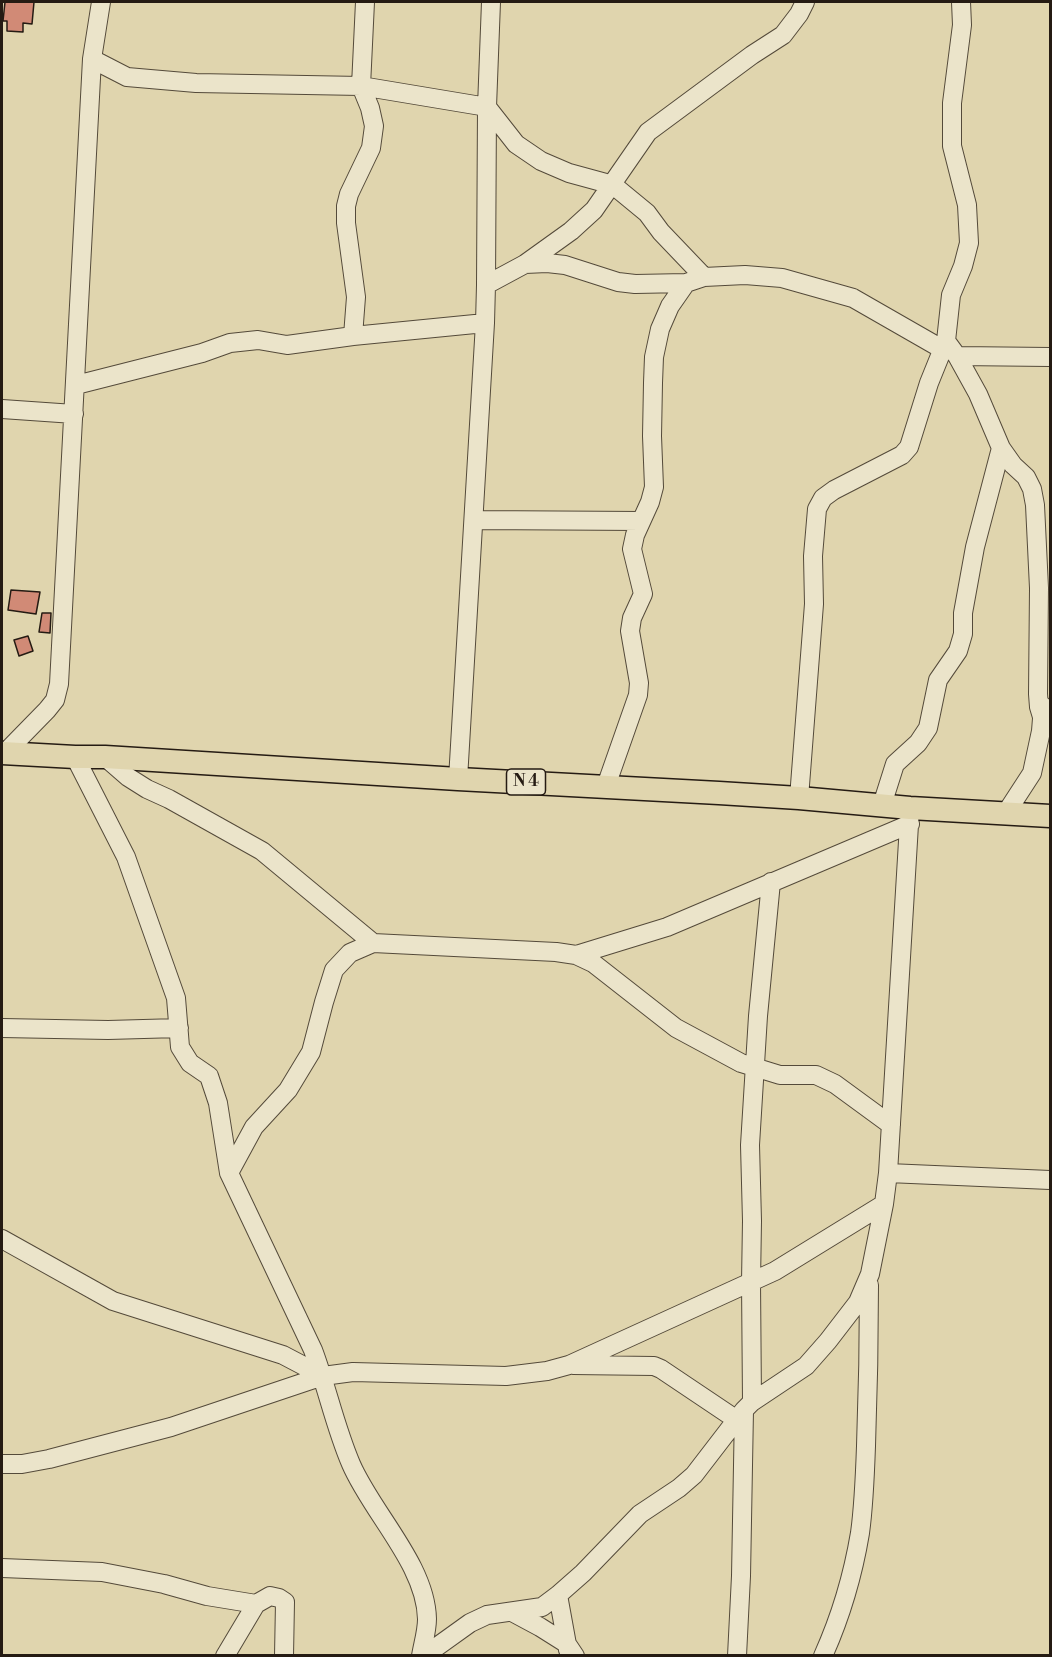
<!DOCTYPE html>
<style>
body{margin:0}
#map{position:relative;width:1052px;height:1657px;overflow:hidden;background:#e0d5ae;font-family:"Libre Bodoni",serif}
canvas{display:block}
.frame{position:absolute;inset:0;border:3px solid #251b13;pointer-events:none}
</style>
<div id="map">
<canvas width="1052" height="1657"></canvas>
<div class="frame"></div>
</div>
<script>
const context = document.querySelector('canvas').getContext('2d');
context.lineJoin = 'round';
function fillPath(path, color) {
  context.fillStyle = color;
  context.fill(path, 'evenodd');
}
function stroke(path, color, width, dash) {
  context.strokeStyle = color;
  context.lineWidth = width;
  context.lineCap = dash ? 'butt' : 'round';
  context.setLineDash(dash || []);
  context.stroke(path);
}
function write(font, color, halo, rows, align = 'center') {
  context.font = font + ' "Libre Bodoni",serif';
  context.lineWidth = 4.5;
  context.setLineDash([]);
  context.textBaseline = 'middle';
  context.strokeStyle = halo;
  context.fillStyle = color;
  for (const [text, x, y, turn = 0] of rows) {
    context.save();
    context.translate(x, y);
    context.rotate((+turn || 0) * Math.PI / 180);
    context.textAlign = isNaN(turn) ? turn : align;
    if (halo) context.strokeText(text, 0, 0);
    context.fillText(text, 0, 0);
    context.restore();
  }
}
const building = new Path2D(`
 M5 2H34L32 24 23 23V32L7 31V21H3Z
 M11 590 40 592 36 614 8 610Z
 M42 613H51L50 633 39 632Z
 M28 636 33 651 19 656 14 640Z`);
fillPath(building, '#d18a76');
stroke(building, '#251b13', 1.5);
const minor = new Path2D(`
 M92 59 127 77 196 83 361 86 487 107 516 144 541 161 569 173 613 185 647 213 661 232 704 277
 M525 264 547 263 565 265 618 282 635 284 686 283 704 277 745 275 782 278 853 298 942 349
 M486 285 487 107 491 2
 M353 336 356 297 346 223V206L349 194 371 148 374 126 370 108 361 86 365 2
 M946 341 957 356 978 394 1001 448 1013 465 1026 477 1032 489 1035 505 1039 588 1038 694 1039 707 1042 717
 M957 356 1050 357
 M76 385 202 353 230 343 258 340 287 345 353 336 485 323
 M2 409 74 414
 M474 520 641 521
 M4 754 47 710 55 700 59 684 92 59 101 2
 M75 757 126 857 176 998 180 1047 190 1063 209 1076 218 1103 229 1173 313 1350C327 1387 335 1427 351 1464 372 1513 426 1565 427 1619 427 1631 423 1644 421 1656
 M105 757 128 777 147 789 169 799 262 851 373 943
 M458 779 485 323 486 285 525 264 571 231 594 210 648 132 752 55 783 35 799 14 805 2
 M606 786 638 695 639 683 630 631 632 618 643 594 632 549 635 535 650 502 654 487 652 436 653 383 654 357 660 329 670 306 686 283
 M799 798 814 604 813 556 817 509 823 498 834 490 902 455 909 447 929 383 946 341 951 295 963 266 969 243 967 205 952 146V103L962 25 961 2
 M882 805 895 764 918 743 928 728 938 680 958 651 963 634V613L975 547 1001 448
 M1006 813 1032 773 1041 731 1043 706
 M576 955 667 927 910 824
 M2 1028 108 1030 179 1028
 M229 1173 254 1127 288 1090 311 1052 324 1002 334 970 350 953 373 943 556 952 576 955 593 963 676 1028 741 1063 780 1075H816L835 1084 891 1125
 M888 1173 1050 1180
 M2 1239 113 1301 283 1355 323 1376
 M573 1365 654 1366 661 1369 737 1420
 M752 1402 751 1282 752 1221 750 1145 758 1016 771 882
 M2 1464H22L49 1459 171 1427 323 1376 353 1372 506 1376 547 1371 569 1365 775 1271 884 1204
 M2 1568 102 1572 164 1584 207 1596 256 1604
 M558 1595 568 1650
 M512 1612 540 1627 567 1644 575 1656
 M225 1656 256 1604 270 1596 279 1598 285 1602 284 1656
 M424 1656 470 1623 487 1615 542 1607 558 1595 583 1573 640 1514 679 1488 694 1475 744 1410 752 1402 806 1366 828 1341 858 1302 870 1274 884 1204 888 1173 910 808
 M737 1656 741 1576 744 1410
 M823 1656C841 1616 853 1575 860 1533 864 1504 865 1475 866 1446 868 1392 869 1339 869 1285`);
const major = new Path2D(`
 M2 753 75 757H105L458 779 719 793 799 798 910 808 1050 816`);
stroke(minor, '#544a3a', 20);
stroke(major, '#251b13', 25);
stroke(minor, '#ebe4ca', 18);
stroke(major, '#e0d5ae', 22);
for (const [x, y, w] of [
 [526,782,39]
]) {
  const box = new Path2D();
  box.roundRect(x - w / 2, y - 13, w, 26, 4.5);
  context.fillStyle = '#ebe4ca';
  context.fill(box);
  stroke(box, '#251b13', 1.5);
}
write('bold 16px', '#251b13', null, [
 ["N 4",526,782]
]);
</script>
